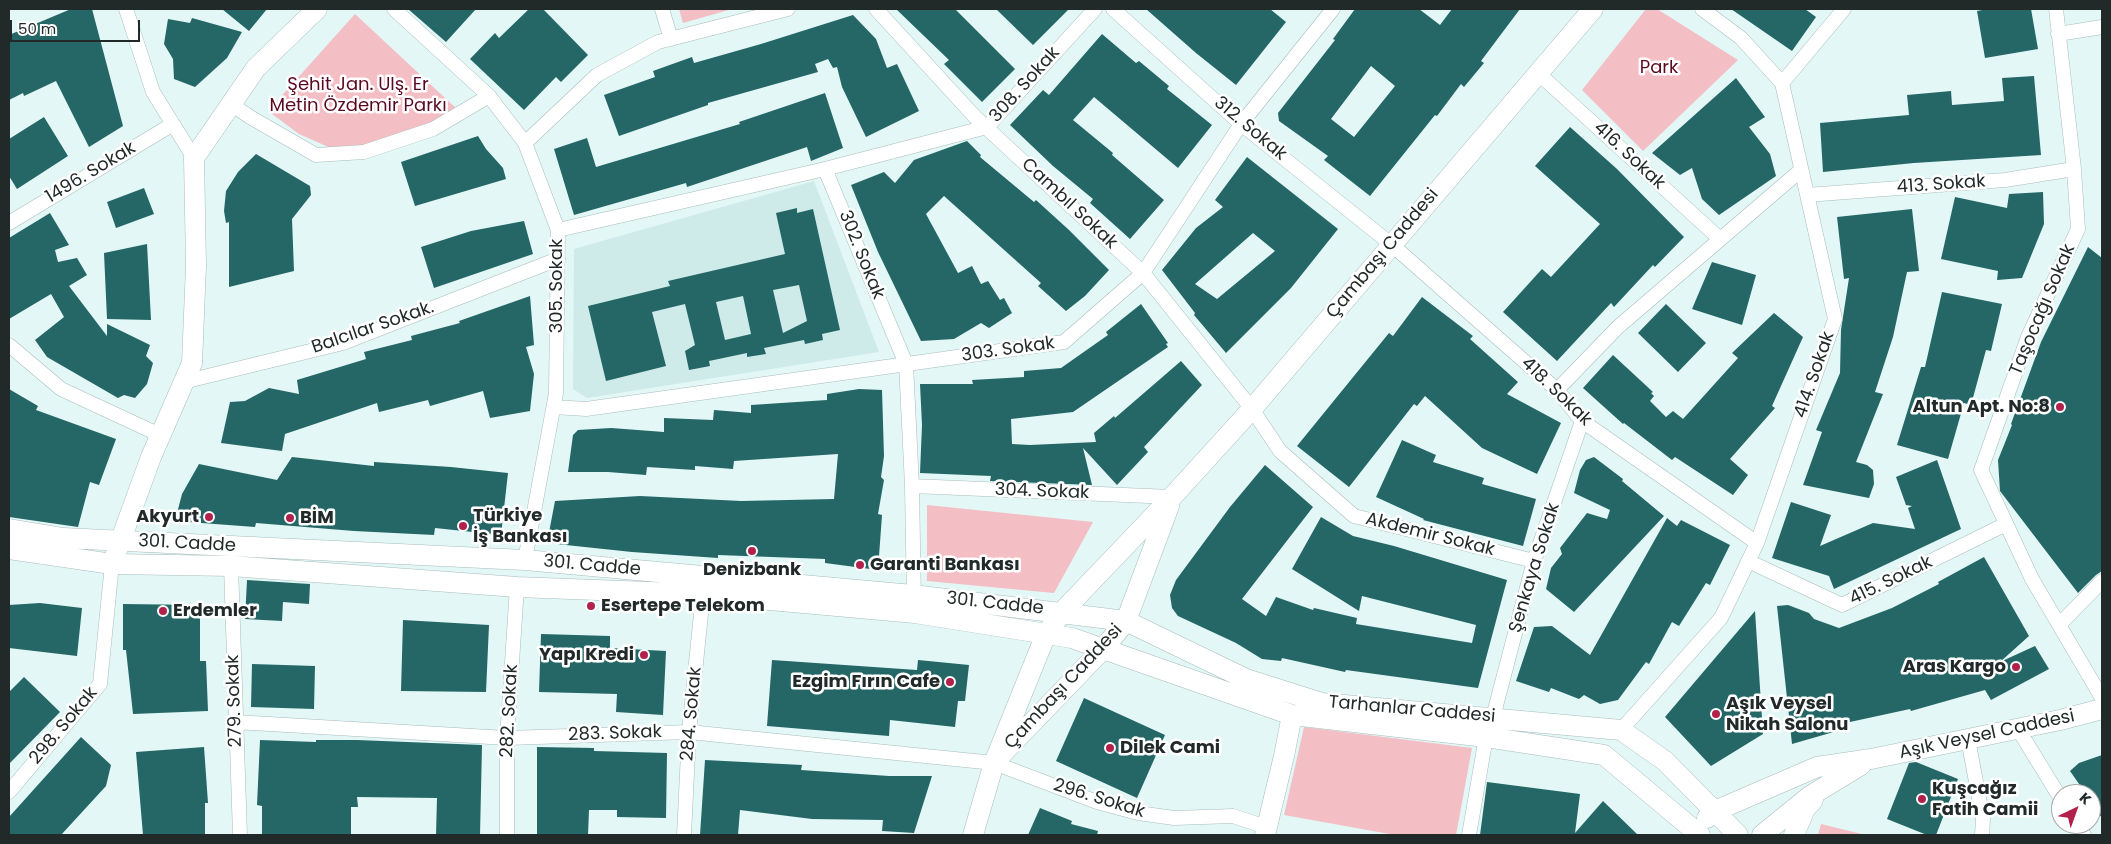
<!DOCTYPE html>
<meta charset="utf-8">
<style>
body{margin:0}
#map{position:relative;width:2111px;height:844px;overflow:hidden;background:#e2f7f6;font-family:Poppins,sans-serif}
canvas{display:block}
.frame{position:absolute;inset:0;border:10px solid #222a29;pointer-events:none}
.north{position:absolute;left:2051px;top:784px;width:50px;height:50px;box-sizing:border-box;background:#fff;border:1px solid #a7aaa9;border-radius:50%;rotate:42deg;font-size:14px;font-weight:700;line-height:20px;text-align:center;color:#222a29}
.north::after{content:'';display:block;margin:auto;width:18px;height:22px;background:#b2204c;clip-path:polygon(50% 0,100% 100%,50% 72%,0 100%)}
.scale{position:absolute;left:10px;top:20px;width:130px;height:22px;box-sizing:border-box;border:2px solid #222a29;border-top:0;padding-left:6px;font-size:15px;line-height:18px;white-space:nowrap;color:#222a29;-webkit-text-stroke:4px #fff;paint-order:stroke}
</style>
<div id="map">
<canvas width="2111" height="844"></canvas>
<div class="frame"></div>
<div class="north">K</div>
<div class="scale">50 m</div>
</div>
<script>
const context = document.querySelector('canvas').getContext('2d');
context.lineJoin = 'round';
function fillPath(path, color) {
  context.fillStyle = color;
  context.fill(path, 'evenodd');
}
function stroke(path, color, width, dash) {
  context.strokeStyle = color;
  context.lineWidth = width;
  context.lineCap = dash ? 'butt' : 'round';
  context.setLineDash(dash || []);
  context.stroke(path);
}
function write(font, color, halo, rows, align = 'center') {
  context.font = font + ' Poppins,sans-serif';
  context.lineWidth = 5;
  context.setLineDash([]);
  context.textBaseline = 'middle';
  context.strokeStyle = halo;
  context.fillStyle = color;
  for (const [text, x, y, turn = 0] of rows) {
    context.save();
    context.translate(x, y);
    context.rotate((+turn || 0) * Math.PI / 180);
    context.textAlign = isNaN(turn) ? turn : align;
    if (halo) context.strokeText(text, 0, 0);
    context.fillText(text, 0, 0);
    context.restore();
  }
}
fillPath(new Path2D(`
 M814 181 879 352 587 398 573 389 574 249Z`), '#ceebea');
fillPath(new Path2D(`
 M679 9H732L683 23Z
 M1646 9H1657L1738 60 1643 151 1582 90Z
 M355 14 458 110 396 141 351 157 299 134 268 111Z
 M927 505 1093 522 1054 593 927 581Z
 M1304 727 1472 748 1456 835H1395L1284 815Z
 M1821 824 1866 835H1818Z`), '#f4bec5');
fillPath(new Path2D(`
 M71 9H92L123 126 89 147 56 81 24 96 23 93 9 100V35Z
 M222 9H267L249 31Z
 M408 9H476L446 42Z
 M529 9H543L588 55 561 82 556 77 524 110 470 59 495 33 499 38Z
 M896 9H955L1015 69 982 102 944 64 949 60Z
 M996 9H1069L1033 45Z
 M1146 9H1270L1286 22 1236 85 1196 53Z
 M1355 9H1419L1440 25 1452 9H1520L1481 61 1484 63 1464 87 1461 84 1437 116 1435 115 1370 196 1324 160 1328 156 1279 121 1278 113 1335 40 1333 39ZM1371 66 1395 86 1354 137 1331 119Z
 M1731 9H1805L1816 17 1792 51Z
 M1988 9H2031L2038 49 1985 58 1977 11Z
 M853 15 876 39 887 68 897 64 919 111 866 137 842 87 837 67 833 68 828 59 815 64 818 72 708 103V105L619 136 604 95 655 77 653 71 692 57 694 63 761 44Z
 M192 18 242 32 227 58 195 87 174 79 173 59 164 44 168 19 190 23Z
 M1102 34 1136 63 1139 61 1169 86 1167 89 1212 125 1178 168 1094 97 1073 120 1113 153 1112 155 1164 200 1130 239 1090 203 1093 199 1053 166 1010 125 1043 90 1049 95Z
 M2034 76 2041 155 1914 163 1823 172 1820 123 1909 115 1907 95 1951 91 1952 105 2004 101 2002 78Z
 M1736 78 1765 117 1749 127 1770 154 1776 176 1719 215 1702 199 1692 168 1680 175 1652 153Z
 M825 93 843 148 811 161 807 147 687 187 686 183 574 215 554 149 587 138 596 167 740 124 739 122Z
 M44 117 68 156 17 189 9 176V139Z
 M1570 127 1617 169 1684 237 1655 267 1653 265 1614 307 1611 303 1557 361 1503 312 1542 269 1551 277 1600 224 1535 166Z
 M478 136 486 149 503 168 506 179 415 206 401 162Z
 M967 141 981 155 980 157 1034 202 1036 200 1069 230 1109 270 1085 296 1066 311 1038 286 1041 283 944 196 926 214 958 273 972 266 981 284 988 281 1000 300 1004 298 1012 313 989 328 981 323 954 339 921 341 878 252 851 185 884 172 895 183 914 160Z
 M256 154 310 186 311 195 292 219 294 271 229 287V222L226 223 224 211 226 191 238 172Z
 M1247 157 1338 229 1291 288 1226 353 1194 315 1195 313 1162 270 1196 228 1223 207 1215 200ZM1253 233 1275 251 1217 299 1195 284Z
 M144 188 154 214 116 228 107 202Z
 M2043 192 2044 224 2022 278 1997 280 1998 271 1941 259 1955 197 2007 208 2009 194Z
 M797 208V213L813 209 840 330 822 334 823 340 805 344 804 340 764 348 766 354 747 357V353L709 361 710 366 689 370 685 351 695 345 685 304 652 312 666 366 606 381 588 306 670 286 668 281 785 254 776 213ZM799 285 807 321 783 333 773 290ZM743 296 751 334 725 340 716 302Z
 M1912 209 1919 271 1907 272 1893 337 1875 392 1883 394 1856 462 1867 465 1873 470 1874 484 1869 498 1803 485 1822 432 1816 430 1840 373 1841 330 1849 278 1844 279 1837 217Z
 M50 213 69 245 55 250 58 262 77 258 87 275 69 286 107 336V324L150 345 146 356 153 363 147 384 135 398 124 395 118 398 47 357 35 340 64 317 51 294 9 319V238Z
 M524 221 533 254 434 288 421 247 471 231Z
 M147 244 151 320 107 319 104 253Z
 M2088 247 2102 258V571L2096 575 2078 593 2000 491 1998 460 2012 425 2011 424 2041 342Z
 M1712 262 1756 275 1742 325 1692 309Z
 M1942 292 2002 304 1991 351 1986 350 1971 405 1964 403 1948 459 1897 445 1921 367H1925Z
 M530 296 534 345 526 347 534 374 530 411 490 418 483 391 430 406 428 400 379 412 377 403 285 434 282 451 221 443 230 402 245 401 269 388 299 394 297 380 366 359 364 352 412 340 411 336 460 323 459 321Z
 M1422 297 1473 336 1470 339 1518 382 1507 394 1561 423 1537 474 1482 448 1425 396 1417 406 1414 404 1349 487 1297 446 1389 333 1393 336Z
 M1141 304 1168 343 1166 344 1168 347 1073 412 1011 419 1012 444 1030 445 1096 442 1094 433 1114 416 1115 418 1181 361 1202 385 1144 447 1148 452 1117 485 1083 448 1092 485 990 481 991 476 920 473 922 425 920 384H973L972 380 1024 377V371L1061 368 1108 335 1106 332Z
 M1666 304 1706 343 1678 372 1638 333Z
 M1774 313 1803 337 1772 406 1775 408 1730 459 1748 475 1733 495 1675 457 1672 460 1624 423 1623 424 1583 388 1613 355 1653 392 1651 393 1654 396 1650 401 1666 417 1673 411 1683 419 1738 358 1732 353Z
 M9 389 38 406 36 410 116 439 99 485 90 482 78 527 9 517Z
 M859 389 882 390 884 456 881 477 884 480 878 514 882 515 878 570 825 563V559L718 555V558L632 552 547 543 555 501 640 496 741 501 834 499 838 454 734 461 733 469 695 466V470L647 467 646 475 608 472H568L573 435 578 430 611 428 664 432V418L713 420 714 410 751 413V405L827 400V394Z
 M1402 440 1436 455 1433 462 1484 478 1482 484 1536 499 1523 546 1423 520 1424 519 1376 497Z
 M292 457 374 466V462L451 467 508 473 501 535 435 528 434 535 354 531 256 523 255 527 175 521 182 494 199 464 277 480Z
 M1594 457 1623 479 1622 481 1664 516 1574 612 1546 589 1551 568 1562 554 1560 548 1587 513 1607 519 1610 510 1574 493 1580 470 1586 460Z
 M1937 460 1961 529 1834 589 1829 576 1772 558 1791 502 1831 515 1820 546 1873 523 1915 529 1908 508 1912 506 1906 505 1896 477Z
 M1265 465 1313 507 1242 599 1266 616 1276 597 1313 610 1314 608 1357 618 1356 624 1472 643 1476 625 1362 596 1359 611 1292 569 1321 517 1353 536 1394 546 1507 580 1478 688 1346 670 1345 672 1282 658 1281 661 1262 659 1236 643 1178 616 1172 608 1170 595 1176 580 1230 507Z
 M1667 518 1677 526 1681 520 1730 545 1710 585 1706 583 1679 626 1672 622 1649 664 1646 662 1618 700 1600 704 1584 695 1579 699 1551 688 1549 692 1516 681 1534 627 1552 626 1590 655Z
 M1984 557 2029 636 2000 662 2035 646 2049 669 1991 700 1985 690 1911 711 1910 709 1836 725 1837 731 1792 744 1777 606 1788 605 1809 613 1814 619 1839 628 1892 608 1939 584 1938 582Z
 M247 580 310 584 309 604 283 602 282 621 245 619Z
 M40 603 82 608 77 656 9 648V605Z
 M123 604 200 605V661H206L208 711 133 714 126 650H123Z
 M1755 611 1763 734 1711 766 1665 717Z
 M403 620 489 625 486 692 401 691Z
 M541 634 610 636V648L666 651 663 715 616 712 617 694 539 692Z
 M772 660 917 670 918 660 969 665 965 701H958L955 727 890 720 889 736 767 726Z
 M252 664 315 666 314 709 251 707Z
 M24 677 60 712 9 764V692Z
 M1084 698 1165 735 1137 798 1056 761Z
 M81 737 111 765 106 786 61 835H9V817Z
 M260 740 316 742V740H357L482 745 480 835H436L437 798 357 797 358 807H351V835H262V806L257 805Z
 M204 747 208 803H205V835H143L136 752Z
 M537 747 594 748V751L667 753 666 818 617 817V810H589L588 835H537Z
 M2102 755V818L2091 802V794H2086L2070 771 2079 763Z
 M705 760 802 765 801 770 889 776H932L914 833 882 831 883 820 812 819 740 810 738 835H700Z
 M1916 762 1958 779 1936 835H1927L1887 819 1909 763Z
 M1487 782 1580 794 1575 833 1603 801 1638 835H1480Z
 M1040 808 1072 821 1071 824 1098 831 1097 835H1028Z`), '#246766');
const street = new Path2D(`
 M126 9 153 92 194 158
 M394 9 489 96 525 143 558 230 556 393 525 560
 M662 9 671 39
 M876 9 976 118 1143 273 1252 409 1280 451 1354 516 1534 561
 M1113 9 1241 124 1391 244 1557 390 1582 421 1757 543
 M2056 9 2074 169 2078 229 2028 337 1981 470 2032 579 2102 698
 M2058 34 2102 27
 M1538 73 1720 239
 M1782 83 1844 9
 M231 104 250 117 316 155 364 152 433 129 489 96
 M525 143 597 75 658 42 788 9
 M825 169 987 127 1095 9
 M1807 195 2005 180 2074 169
 M9 223 173 124
 M558 230 825 169 906 364 912 486 914 602
 M9 345 61 389 160 435
 M183 382 343 343 558 259
 M1557 390 1618 327 1801 170
 M554 407 586 409 1064 342 1143 273 1241 124 1333 9
 M912 486 1172 497
 M1748 561 1842 605 2006 524
 M231 566 240 835
 M2059 625 2102 581
 M1493 717 1534 561 1582 421
 M235 722 507 738 689 732 994 763 1097 802 1138 813 1174 818 1233 816 1266 827
 M2018 729 2061 799
 M1621 730 1721 618 1757 543 1835 319 1782 83 1741 38 1702 9
 M1968 739 1983 819 1982 835
 M9 792 100 684 112 564
 M2076 824 2084 835
 M507 835V738L517 587
 M684 835 689 732 703 594
 M1469 835 1486 737`);
const secondary = new Path2D(`
 M9 529 63 538 525 560 913 595 1126 621 1246 679 1322 703 1621 730 1665 761 1738 835
 M9 549 112 564 231 566 517 587 703 594 915 613 1072 638 1292 715 1486 737 1604 755 1700 835
 M116 553 151 457 192 363 196 266 194 158 256 68 317 9
 M1001 755 1103 649 1126 621 1169 506
 M1707 818 1715 811 1817 767 1871 759 1968 739 2060 720 2102 709
 M973 835 994 763 1046 634 1062 612 1172 497 1252 409 1593 9
 M1265 835 1284 756 1292 715
 M1762 835 1810 796 1861 765
 M1794 835 1805 809 1813 800`);
stroke(street, '#a9bcbc', 15);
stroke(secondary, '#a9bcbc', 21);
stroke(street, '#fff', 14);
stroke(secondary, '#fff', 20);
for (const [x, y, r, color] of [
 [2060,407,5,"#b2204c"],
 [209,517,5,"#b2204c"],
 [290,518,5,"#b2204c"],
 [463,526,5,"#b2204c"],
 [752,551,5,"#b2204c"],
 [860,565,5,"#b2204c"],
 [591,606,5,"#b2204c"],
 [163,611,5,"#b2204c"],
 [644,655,5,"#b2204c"],
 [2016,667,5,"#b2204c"],
 [950,682,5,"#b2204c"],
 [1716,714,5,"#b2204c"],
 [1110,748,5,"#b2204c"],
 [1922,799,5,"#b2204c"]
]) {
  const dot = new Path2D();
  dot.arc(x, y, r, 0, 2 * Math.PI);
  context.fillStyle = color;
  context.fill(dot);
  stroke(dot, '#fff', 2);
}
write('18px', '#5a0821', '#fff', [
 ["Park",1659,68],
 ["Şehit Jan. Ulş. Er",358,85],
 ["Metin Özdemir Parkı",358,106]
]);
write('18px', '#222a29', '#fff', [
 ["308. Sokak",1025,85,-48],
 ["312. Sokak",1250,129,40],
 ["416. Sokak",1629,156,43],
 ["1496. Sokak",91,173,-31],
 ["413. Sokak",1941,185,-4],
 ["Cambıl Sokak",1069,204,43],
 ["Çambaşı Caddesi",1383,254,-50],
 ["302. Sokak",861,255,68],
 ["305. Sokak",557,286,-90],
 ["Taşocağı Sokak",2043,310,-67],
 ["Balcılar Sokak.",373,328,-19],
 ["303. Sokak",1008,350,-8],
 ["414. Sokak",1815,375,-71],
 ["418. Sokak",1556,392,44],
 ["304. Sokak",1042,492,2],
 ["Akdemir Sokak",1430,535,14],
 ["301. Cadde",187,544,3],
 ["301. Cadde",592,566,5],
 ["Şenkaya Sokak",1535,568,-73],
 ["415. Sokak",1891,581,-26],
 ["301. Cadde",995,604,6],
 ["Çambaşı Caddesi",1064,687,-47],
 ["279. Sokak",235,701,-92],
 ["Tarhanlar Caddesi",1412,710,5],
 ["282. Sokak",510,711,-87],
 ["284. Sokak",692,714,-85],
 ["298. Sokak",64,726,-50],
 ["283. Sokak",615,734,-2],
 ["Aşık Veysel Caddesi",1987,735,-12],
 ["296. Sokak",1099,799,17]
]);
write('bold 18px', '#222a29', '#fff', [
 ["Altun Apt. No:8",2050,407,"right"],
 ["Türkiye",473,516],
 ["İş Bankası",473,537],
 ["Akyurt",199,517,"right"],
 ["BİM",300,518],
 ["Garanti Bankası",870,565],
 ["Denizbank",752,570,"center"],
 ["Esertepe Telekom",601,606],
 ["Erdemler",173,611],
 ["Yapı Kredi",634,655,"right"],
 ["Aras Kargo",2006,667,"right"],
 ["Ezgim Fırın Cafe",940,682,"right"],
 ["Aşık Veysel",1726,704],
 ["Nikah Salonu",1726,725],
 ["Dilek Cami",1120,748],
 ["Kuşcağız",1932,789],
 ["Fatih Camii",1932,810]
], 'left');
</script>
